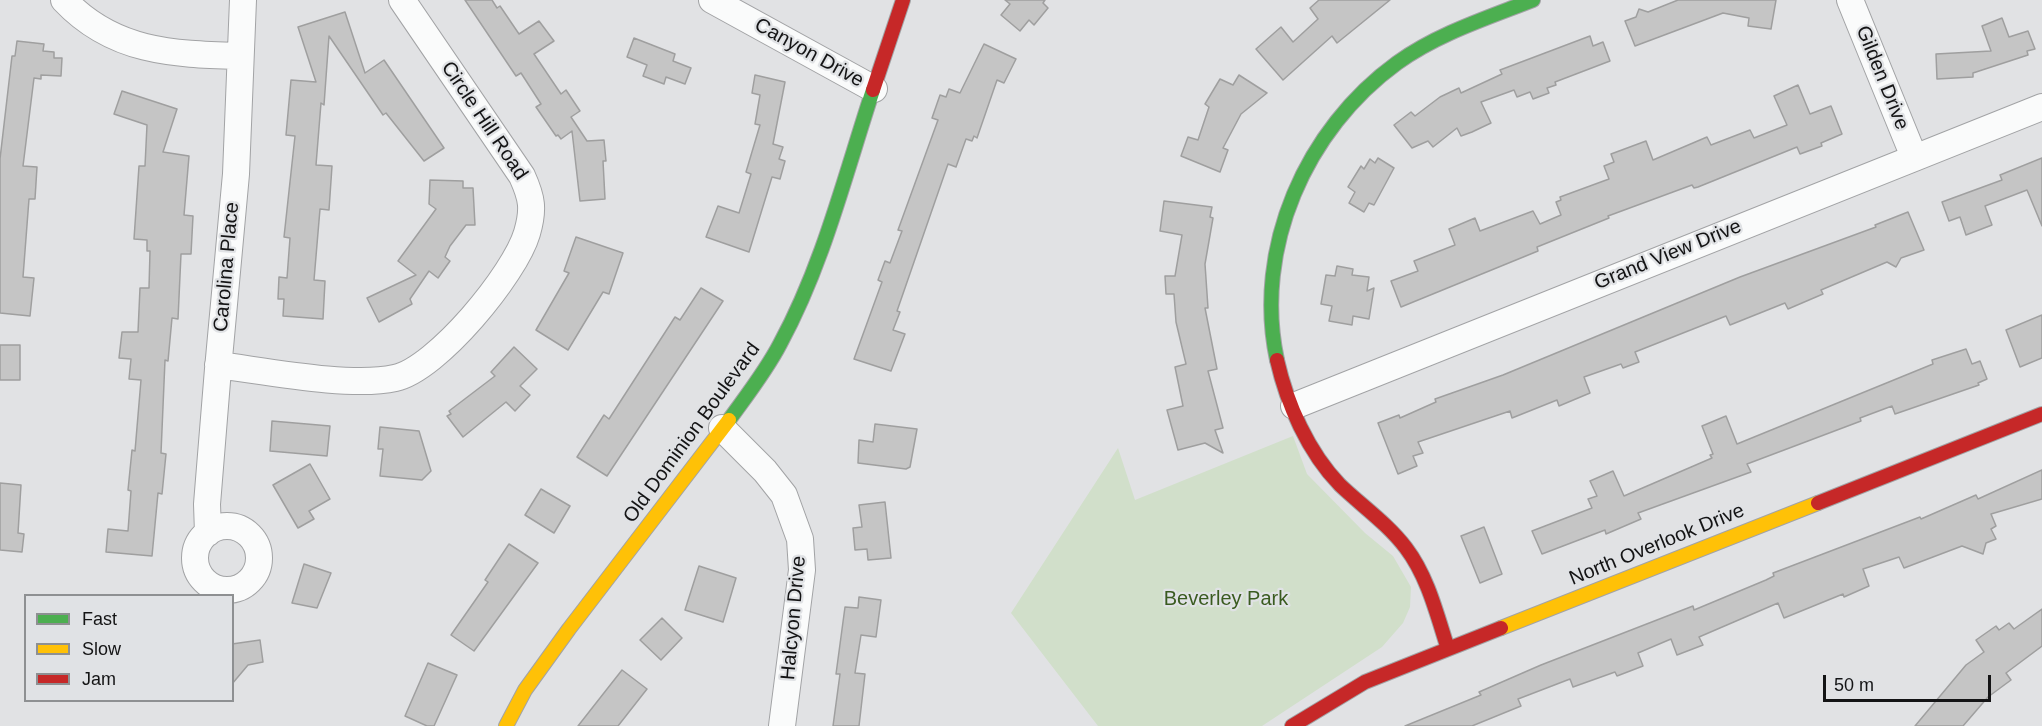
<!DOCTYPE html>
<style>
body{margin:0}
#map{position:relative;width:2042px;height:726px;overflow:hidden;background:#e1e2e4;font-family:Helvetica,sans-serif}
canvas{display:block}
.legend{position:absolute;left:24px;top:594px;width:210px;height:108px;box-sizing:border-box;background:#e0e2e5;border:2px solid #8e9092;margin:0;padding:8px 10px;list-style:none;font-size:18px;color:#141415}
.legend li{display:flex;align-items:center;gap:12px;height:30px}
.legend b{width:30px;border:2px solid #8e9092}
.scale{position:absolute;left:1823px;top:675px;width:168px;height:27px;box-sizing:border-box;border:3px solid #141415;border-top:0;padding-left:8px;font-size:18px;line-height:21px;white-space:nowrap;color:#141415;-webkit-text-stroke:4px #e0e2e5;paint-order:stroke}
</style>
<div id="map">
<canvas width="2042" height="726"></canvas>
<ul class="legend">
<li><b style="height:8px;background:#4caf50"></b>Fast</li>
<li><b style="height:8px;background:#ffc107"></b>Slow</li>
<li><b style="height:8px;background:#c62828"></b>Jam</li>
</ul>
<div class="scale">50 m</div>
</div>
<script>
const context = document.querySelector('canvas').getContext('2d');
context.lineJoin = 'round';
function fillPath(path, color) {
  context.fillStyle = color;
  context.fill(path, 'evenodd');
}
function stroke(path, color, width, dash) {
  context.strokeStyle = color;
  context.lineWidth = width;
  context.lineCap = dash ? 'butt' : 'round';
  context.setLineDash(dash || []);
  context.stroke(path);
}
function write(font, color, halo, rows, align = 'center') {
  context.font = font + ' Helvetica,sans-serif';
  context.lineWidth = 4.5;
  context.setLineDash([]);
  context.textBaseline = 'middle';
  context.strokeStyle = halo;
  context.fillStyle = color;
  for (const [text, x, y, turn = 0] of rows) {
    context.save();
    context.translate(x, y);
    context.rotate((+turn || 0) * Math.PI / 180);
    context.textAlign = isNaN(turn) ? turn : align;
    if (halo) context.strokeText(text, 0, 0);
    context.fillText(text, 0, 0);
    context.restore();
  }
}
fillPath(new Path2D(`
 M1293 436 1307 474 1365 533 1393 556 1411 587 1410 607 1403 623 1382 647 1262 726H1098L1011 613 1118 448 1135 500Z`), '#d1dfca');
const building = new Path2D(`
 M465 0H492L497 8 500 6 519 34 539 21 554 41 534 54 561 94 566 90 580 111 571 117 587 141 604 140 606 161H603L605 199 580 201 572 131 561 139 558 135 556 136 536 107 541 104 521 73 516 76Z
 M1005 0H1045L1043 3 1048 8 1034 25 1029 20 1020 31 1001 15 1010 4Z
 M1319 0H1390L1337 43 1332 36 1283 80 1256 49 1281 27 1293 42 1318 19 1310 8Z
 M1678 0H1776L1771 29 1748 26 1749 18 1723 13 1635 46 1625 21 1636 17 1639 9 1648 12Z
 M345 12 365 73 384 60 444 148 424 161 386 113 383 115 329 36 324 105 321 103 316 165 332 166 329 210 320 209 314 280 325 281 323 319 283 316 284 299H278L279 277 287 278 290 238 284 237 295 136 286 135 291 80 316 82 298 27Z
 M2002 18 2009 37 2028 31 2035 49 2027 51 2028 55 1973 73V77L1937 79 1936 54 1991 51 1982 26Z
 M1590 36 1593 46 1603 42 1610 61 1555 82 1556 85 1547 88 1549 93 1533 99 1530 92 1517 97 1514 90 1481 102 1491 123 1472 132 1461 136 1457 128 1433 147 1428 141 1412 148 1394 125 1411 112 1415 116 1440 97 1459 88 1461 93 1502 74 1500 70Z
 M634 38 675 54 673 61 691 68 685 84 666 77 664 84 643 76 647 65 627 57Z
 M17 41 44 44 43 51 54 52V58H62L61 76 41 75V79L34 78 23 166 37 167 35 199H29L23 277 34 278 30 316 0 313V159L12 56H15Z
 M984 44 1016 59 1004 83 997 80 977 138 974 136 972 141 966 139 956 167 948 164 897 311 900 312 893 330 905 334 891 371 854 359 882 282 878 280 885 261 890 263 902 231 898 230 938 120 932 118 940 95 946 97 949 89 960 93Z
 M755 75 785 82 773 144 783 147 779 159 785 161 780 179 772 177 749 252 706 237 718 206 739 213 751 174 746 172 760 125 755 124 760 95 752 93Z
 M1239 75 1267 93 1241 114 1223 148 1228 150 1220 172 1181 156 1188 137 1198 140 1209 107 1205 104 1220 79 1233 85Z
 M1798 85 1810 114 1831 106 1842 134 1821 143 1822 146 1800 154 1797 147 1698 187 1694 188 1692 185 1608 216 1609 218 1537 247 1538 251 1401 307 1391 281 1418 271 1414 261 1455 245 1449 229 1475 218 1480 231 1533 211 1540 224 1561 215 1556 202 1561 200 1560 197 1609 179 1604 166 1614 162 1611 154 1646 141 1653 160 1707 137 1711 145 1750 130 1754 138 1787 125 1774 96Z
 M122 91 177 109 163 152 189 156 184 215 193 216 191 254H181L178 319 172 318 168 361 165 360 161 453 166 454 162 494 158 493 152 556 106 552 108 529 128 531 131 491 128 490 132 450 135 451 141 380 129 379 131 359 119 358 122 332H138L140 288H149L150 251H147V240L134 239 139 166H145L147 125 114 114Z
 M1378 158 1394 168 1374 205 1369 203 1364 212 1349 203 1355 192 1348 187 1361 166 1364 169 1370 159 1375 163Z
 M2042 158V226L2027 190 1985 206 1992 225 1966 235 1960 217 1949 221 1942 202 2002 180 2000 175Z
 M430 180 463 181V188H473L475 225H466L450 246 445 257 450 261 438 278 429 271 410 299 412 304 379 322 367 298 416 275 398 261 436 209 429 204Z
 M1164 201 1212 207 1210 217 1213 218 1205 264 1208 308H1205L1217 369 1208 371 1223 428 1215 430 1223 453 1205 443 1178 450 1167 410 1183 406 1175 367 1186 364 1176 322 1174 294H1166L1165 276H1175L1182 235 1160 231Z
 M1908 212 1924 250 1901 258 1896 267 1887 262 1821 290 1823 294 1788 309 1785 303 1730 325 1726 316 1635 352 1639 362 1623 368 1621 364 1584 377 1590 393 1559 406 1557 400 1512 418 1510 411 1418 442 1423 453 1413 456 1417 466 1398 474 1378 423 1399 415 1400 418 1436 402 1435 399 1503 375 1740 277 1876 227 1875 225Z
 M576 237 623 253 609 294 603 292 568 350 536 330 569 273 564 271Z
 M1337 266 1353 269 1352 275 1369 277 1367 291 1374 288 1369 319 1353 316 1352 325 1329 321 1332 306 1321 304 1326 275 1335 276Z
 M701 288 723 301 607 476 577 457 604 415 609 419 675 317 680 320Z
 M2042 315V358L2020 367 2006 330Z
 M0 345H20V380H0Z
 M514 347 537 369 520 386 530 395 515 411 506 402 463 437 447 416 451 414 449 411 495 376 491 372Z
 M1966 349 1972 364 1980 361 1987 379 1978 383 1979 385 1895 414 1892 406 1860 418 1861 421 1747 464 1751 472 1638 513 1641 519 1606 534 1605 530 1542 554 1532 531 1592 508 1588 499 1597 496 1590 481 1613 471 1624 496 1712 458 1710 455 1713 454 1702 426 1726 416 1737 444 1933 364 1932 360Z
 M272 421 330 426 327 456 270 451Z
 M875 424 917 429 910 467 906 469 858 463 859 440 873 442Z
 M380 427 419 431 431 471 422 480 380 476 383 449H378Z
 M310 464 330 499 309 511 314 519 298 528 273 485Z
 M2042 470V499L1991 514 1996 526 1991 529 1996 539 1986 543 1983 554 1962 546 1904 568 1899 557 1863 569 1869 586 1844 597 1843 594 1784 618 1778 603 1699 637 1703 645 1677 655 1671 639 1638 653 1643 666 1617 676 1615 672 1573 687 1570 679 1518 699 1521 706 1472 726H1405L1481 695 1479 692 1541 665 1693 606 1694 610 1766 580 1774 576 1773 573 1920 517 1921 519 1976 495 1978 499Z
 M0 483 21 485 18 533 24 534 22 552 0 550Z
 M541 489 570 506 554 533 525 515Z
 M885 502 891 558 868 560 867 549 855 550 853 528 862 527 859 505Z
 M1484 527 1502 574 1480 583 1461 536Z
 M509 544 538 563 474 651 451 635 488 582 485 580Z
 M304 564 331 573 317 608 292 603Z
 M699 566 736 578 723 622 685 610Z
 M859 597 881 600 876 637 861 635 855 673 865 674 859 726H833L840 674H836L845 607 858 608Z
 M2042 609V646L2006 673 2011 680 1988 697 1963 726H1915L1966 665 1984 652 1976 640 1996 626 1999 630 2009 623 2014 629Z
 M662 618 682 638 661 660 640 640Z
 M260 640 263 662 248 665 232 684V644Z
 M428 663 457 675 434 726H427L405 716Z
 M622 670 647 689 618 726H578Z`);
fillPath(building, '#c5c5c5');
stroke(building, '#9f9f9f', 1.5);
const street = new Path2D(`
 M64 0C113 52 172 54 239 56
 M712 0 874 89
 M1850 0 1914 157
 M218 365C265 371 351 388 395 378 437 369 515 274 527 233 534 209 532 198 522 176L402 0
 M1294 406 2042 107
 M722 428 765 471 784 495 800 539 802 570 782 726
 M195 558a32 32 0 1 1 64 0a32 32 0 1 1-64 0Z
 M208 533 207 504 218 369 236 174 243 0`);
const fast = new Path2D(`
 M1277 360C1253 248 1306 129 1397 63 1437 34 1487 18 1533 0
 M729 420C747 395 766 371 780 344 823 265 845 175 873 90`);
const slow = new Path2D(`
 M1501 628 1818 503
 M506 726 525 690 569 629 729 420`);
const jam = new Path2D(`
 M873 90 903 0
 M1277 360C1287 404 1308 452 1340 485 1362 506 1388 524 1406 548 1428 577 1437 615 1448 649
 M1818 503 2042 414
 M1292 726 1365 682 1501 628`);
stroke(street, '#a2a3a5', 28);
stroke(fast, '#a2a3a5', 16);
stroke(slow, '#a2a3a5', 16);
stroke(jam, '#a2a3a5', 16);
stroke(street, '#fafbfb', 26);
stroke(fast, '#4caf50', 14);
stroke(slow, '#ffc107', 14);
stroke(jam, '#c62828', 14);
write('20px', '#141415', '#e0e2e5', [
 ["Canyon Drive",809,53,29],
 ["Gilden Drive",1882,78,68],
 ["Circle Hill Road",484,121,56],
 ["Grand View Drive",1668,255,-22],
 ["Carolina Place",227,267,-85],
 ["Old Dominion Boulevard",692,433,-54],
 ["North Overlook Drive",1657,545,-22],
 ["Halcyon Drive",794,618,-85]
]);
write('20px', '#3a5b20', '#e0e2e5', [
 ["Beverley Park",1226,599]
]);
</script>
